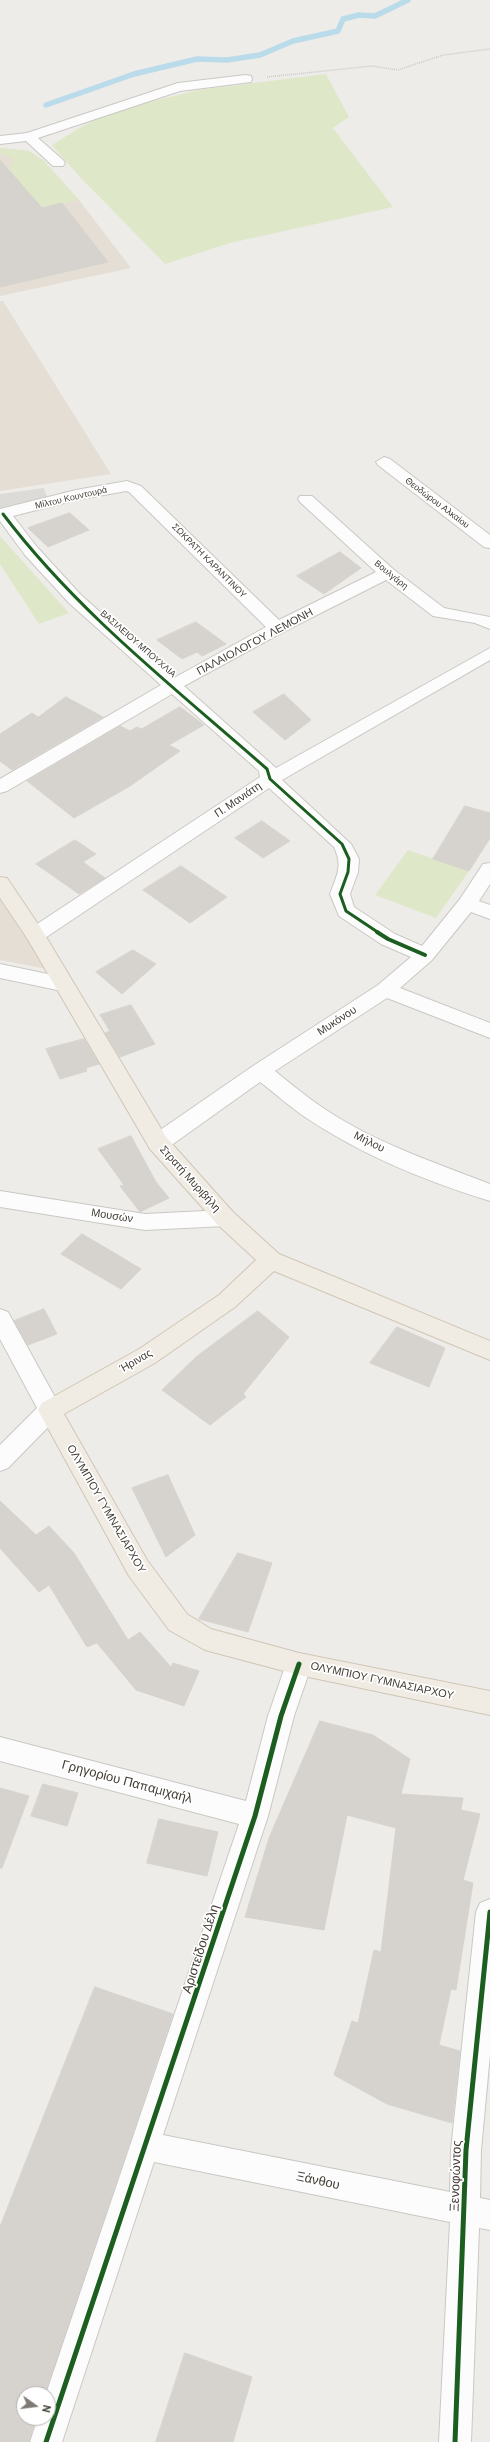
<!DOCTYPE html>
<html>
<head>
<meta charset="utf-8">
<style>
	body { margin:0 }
	#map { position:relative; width:490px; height:2442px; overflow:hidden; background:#eeece8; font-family:"PT Sans",sans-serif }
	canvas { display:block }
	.north { position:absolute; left:16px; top:2386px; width:40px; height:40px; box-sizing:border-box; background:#fff; border:1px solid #b4b1ae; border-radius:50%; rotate:104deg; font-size:11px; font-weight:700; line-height:16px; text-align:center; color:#433d35 }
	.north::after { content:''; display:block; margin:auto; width:14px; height:18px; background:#7f7a74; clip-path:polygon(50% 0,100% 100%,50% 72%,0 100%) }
</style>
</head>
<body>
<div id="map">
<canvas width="490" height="2442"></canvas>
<div class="north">N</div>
</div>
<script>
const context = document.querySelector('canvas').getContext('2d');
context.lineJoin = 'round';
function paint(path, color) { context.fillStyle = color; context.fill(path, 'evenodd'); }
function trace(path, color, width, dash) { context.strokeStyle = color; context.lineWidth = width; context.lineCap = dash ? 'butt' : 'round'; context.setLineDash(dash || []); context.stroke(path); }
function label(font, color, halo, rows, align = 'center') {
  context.font = font + ' "PT Sans",sans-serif'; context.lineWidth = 3.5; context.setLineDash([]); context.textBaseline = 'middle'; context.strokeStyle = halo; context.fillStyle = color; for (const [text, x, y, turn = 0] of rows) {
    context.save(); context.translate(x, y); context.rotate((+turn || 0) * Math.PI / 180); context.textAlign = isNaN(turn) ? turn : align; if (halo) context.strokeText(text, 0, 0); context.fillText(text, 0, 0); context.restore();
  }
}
const education = new Path2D(`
	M0 148 29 151 44 161 79 200 131 268 0 296Z
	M0 301H3L111 474 0 491Z
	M0 900 47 969 0 960Z`);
const green = new Path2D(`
	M326 74 349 117 333 128 393 207 230 243 165 264 78 175 52 145 81 127 110 112 198 90Z
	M0 148 29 151 44 161 79 200 42 208 8 169 14 158 0 154Z
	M0 536 69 613 39 624 0 564Z
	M408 850 469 871 436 918 375 895Z`);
const parking = new Path2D(`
	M44 488 47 497 0 508V494Z`);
const stream = new Path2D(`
	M46 105 134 74 197 59 227 60 260 55 293 41 338 31 343 19 359 15 375 16 408 0`);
const building = new Path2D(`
	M0 160 42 208 62 203 108 262 0 287Z
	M70 513 89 530 48 547 28 528Z
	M340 552 361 568 324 594 297 576Z
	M196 622 226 644 202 656 197 652 182 659 157 640Z
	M284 694 311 720 285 740 253 712Z
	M66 697 103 717 12 770 0 761V734L32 713 38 717Z
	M180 707 204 725 169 745 180 751 130 786 74 818 27 781 120 726 130 731 137 727 141 729Z
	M465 806 490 813V838L469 871 433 859Z
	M262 821 290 841 263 858 235 838Z
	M75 840 96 854 83 862 105 878 79 894 36 864Z
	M181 866 227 897 190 923 143 890Z
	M133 950 156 964 122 994 96 972Z
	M131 1005 155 1044 120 1057 105 1033 110 1031 100 1015Z
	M84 1039 99 1064 86 1068 87 1071 60 1079 46 1049Z
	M131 1136 156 1182 169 1198 140 1212 120 1186 124 1185 98 1149Z
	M82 1234 111 1251 141 1269 121 1289 61 1254Z
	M44 1309 57 1334 28 1345 14 1321Z
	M258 1311 289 1337 243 1394 246 1397 210 1425 162 1390 196 1357Z
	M397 1327 445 1348 429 1387 370 1363Z
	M168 1475 195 1535 166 1557 132 1488Z
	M0 1501 36 1535 49 1526 74 1553 128 1640 140 1632 171 1667 173 1663 199 1671 184 1706 136 1690 97 1643 87 1647 49 1585 39 1592 0 1548Z
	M238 1553 272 1563 248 1632 199 1619Z
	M320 1721 373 1735 410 1759 401 1794 463 1798 461 1810 480 1814 463 1880 473 1883 456 1990 451 1989 439 2045 460 2051 452 2123 387 2104 334 2075 352 2021 358 2023 374 1950 381 1952 396 1828 347 1815 324 1930 245 1917 269 1838Z
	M43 1784 78 1793 67 1826 31 1816Z
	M0 1788 29 1796 2 1868H0Z
	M159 1819 218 1832 207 1876 147 1863Z
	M95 1987 173 2014 45 2394H24V2418H36L29 2442H0V2227Z
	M185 2353 252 2377 233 2442H156Z`);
const path = new Path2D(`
	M267 77 372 66 398 70 443 55 490 49`);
const minor = new Path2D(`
	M246 75 251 76 252 79 251 82 180 91 38 138 63 160 65 163 63 166H53L26 141 0 144V136L27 133 178 83Z
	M384 457 390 459 490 535V548L484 547 378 465 376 462Z
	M127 481 141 486 279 620 376 572 300 502 298 499 300 496H312L393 569 444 608 490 617V629L475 623 433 616 386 580 283 632 184 686 276 768 490 648V660L282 780 351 844 359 859 358 872 350 894 354 907 395 934 422 946 460 899 483 864 490 863V884L479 901 490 905V919L471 912 432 960 400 988 490 1023V1038L387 998 275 1071C297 1089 319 1107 344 1121 390 1148 441 1165 490 1184V1201C428 1182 362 1155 308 1119 291 1108 276 1094 260 1082L166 1149 158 1151 150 1149 147 1143 150 1137 253 1066 378 985 411 957 381 944 339 916 330 894C337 875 343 866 334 847L269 788 42 940 35 942 28 940 25 935 28 930 260 777 259 771 172 694 7 791 0 793V779L161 685 69 603 25 555 0 521V509L76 490ZM126 491 129 492 266 627 174 678 81 595 37 547 13 516 76 500Z
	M0 964 62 977 69 979 72 984 69 989 62 991 0 978Z
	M0 1191 145 1214 225 1210 233 1212 236 1218 233 1224 225 1226 145 1230 0 1207Z
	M0 1309 8 1312 62 1410 58 1417 8 1468 0 1471V1445L37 1408 0 1339Z
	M299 1653 308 1656 312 1664 294 1716 268 1816 163 2135 450 2192 451 2150 476 1912 480 1903 490 1899V2054L481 2150 480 2198 490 2200V2230L479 2228 471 2442H439L450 2222 154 2162 62 2442H30L38 2418H48L46 2394 239 1824 0 1761V1737L246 1801 268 1716 286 1664 290 1656Z`);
const major = new Path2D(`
	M0 877 7 878 42 930 166 1137 233 1212 279 1254 490 1341V1360L274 1271 235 1307 155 1363 64 1414 147 1560 187 1614 211 1629 299 1653 490 1691V1715L299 1675 205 1650 169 1630 129 1576 38 1410 42 1403 139 1349 219 1295 256 1260 217 1224 150 1149 27 938 0 898Z`);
const cyclewayFar2 = new Path2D(`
	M3 514C77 612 175 688 267 769L270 779 342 844 349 859 348 872 340 894 346 911 379 933`);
const cyclewayFar1 = new Path2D(`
	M377 932 388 939 425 955`);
const cycleway = new Path2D(`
	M46 2442 255 1816 281 1716 299 1664
	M455 2442 466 2150 490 1912`);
const farStreetnames = [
	["Μίλτου Κουντουρά",71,498,-13],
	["Θεοδώρου Αλκαίου",437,503,37],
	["ΣΩΚΡΑΤΗ ΚΑΡΑΝΤΙΝΟΥ",209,561,45],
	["Βουλγάρη",391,575,39],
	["ΒΑΣΙΛΕΙΟΥ ΜΠΟΥΧΛΙΑ",138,644,41]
];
const streetNames = [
	["ΠΑΛΑΙΟΛΟΓΟΥ ΛΕΜΟΝΗ",255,642,-28],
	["Π. Μανιάτη",238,800,-34],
	["Μυκόνου",337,1021,-33],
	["Μήλου",369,1142,26],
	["Στρατή Μυριβήλη",190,1179,48],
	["Μουσών",112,1216,9],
	["Ήρινας",136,1361,-30],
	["ΟΛΥΜΠΙΟΥ ΓΥΜΝΑΣΙΑΡΧΟΥ",106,1509,60],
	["ΟΛΥΜΠΙΟΥ ΓΥΜΝΑΣΙΑΡΧΟΥ",382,1681,12]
];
const nearStreetnames = [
	["Γρηγορίου Παπαμιχαήλ",127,1782,15],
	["Αριστείδου Δέλη",201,1949,-72],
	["Ξενοφώντος",456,2176,-88],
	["Ξάνθου",318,2181,12]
];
paint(education, '#e5ded4');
paint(green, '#dee8c9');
paint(parking, '#dddbd8');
trace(stream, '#badbea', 5.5);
paint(building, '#d6d3cf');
trace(building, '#d6d3ce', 1);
trace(minor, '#cac8c4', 2);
trace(major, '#d0c6b6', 2);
trace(path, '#cccac7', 1.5, [1, 1]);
paint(minor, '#fcfcfc');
paint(major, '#f0ebe3');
trace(cyclewayFar2, '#1b5e20', 3);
trace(cyclewayFar1, '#1b5e20', 4);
trace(cycleway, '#1b5e20', 5);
label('9px', '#433d35', '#fff', farStreetnames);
label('11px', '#433d35', '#fff', streetNames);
label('13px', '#433d35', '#fff', nearStreetnames);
</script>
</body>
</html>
